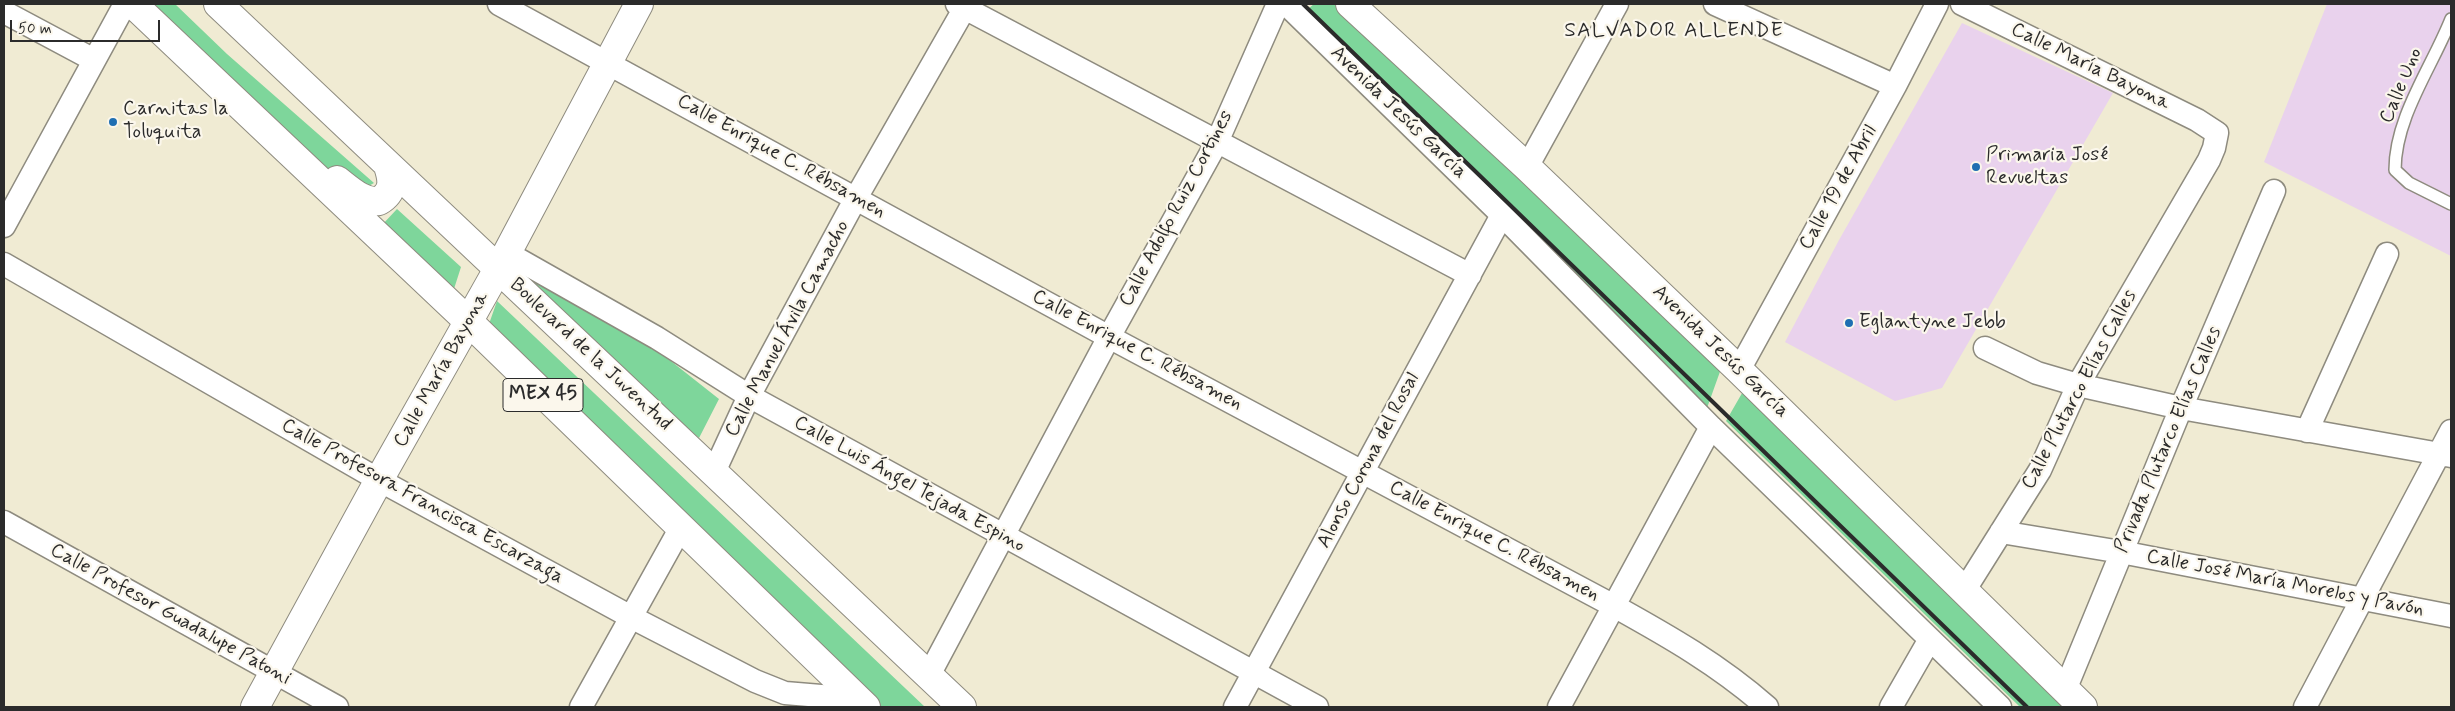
<!DOCTYPE html>
<html>
<head>
<meta charset="utf-8">
<style>
	body { margin:0 }
	#map { position:relative; width:2455px; height:711px; overflow:hidden; background:#f0ebd3; font-family:Mynerve,sans-serif }
	canvas { display:block }
	.frame { position:absolute; inset:0; border:5px solid #2b2b2b; pointer-events:none }
	.scale { position:absolute; left:10px; top:20px; width:150px; height:22px; box-sizing:border-box; border:2px solid #2b2b2b; border-top:0; padding-left:6px; font-size:15px; line-height:18px; white-space:nowrap; color:#2b2b2b; -webkit-text-stroke:4px #fbf7ec; paint-order:stroke }
</style>
</head>
<body>
<div id="map">
<canvas width="2455" height="711"></canvas>
<div class="frame"></div>
<div class="scale">50 m</div>
</div>
<script>
const context = document.querySelector('canvas').getContext('2d');
context.lineJoin = 'round';
function paint(path, color) { context.fillStyle = color; context.fill(path, 'evenodd'); }
function trace(path, color, width, dash) { context.strokeStyle = color; context.lineWidth = width; context.lineCap = dash ? 'butt' : 'round'; context.setLineDash(dash || []); context.stroke(path); }
function label(font, color, halo, rows, align = 'center') {
  context.font = font + ' Mynerve,sans-serif'; context.lineWidth = 4.5; context.setLineDash([]); context.textBaseline = 'middle'; context.strokeStyle = halo; context.fillStyle = color; for (const [text, x, y, turn = 0] of rows) {
    context.save(); context.translate(x, y); context.rotate((+turn || 0) * Math.PI / 180); context.textAlign = isNaN(turn) ? turn : align; if (halo) context.strokeText(text, 0, 0); context.fillText(text, 0, 0); context.restore();
  }
}
const built = new Path2D(`
	M2327 4H2451V256L2264 162Z
	M1962 23 2113 93 1942 388 1895 401 1785 342 1839 240Z`);
const green = new Path2D(`
	M153 4H175L227 54 374 183 365 188 317 163Z
	M1314 4H1334L1722 366 1707 408 1308 9Z
	M397 209 461 267 453 292 382 225Z
	M520 280 545 281 610 313 719 399 699 438Z
	M497 301 925 707H880L870 699 489 324Z
	M1745 388 2074 707H2020L1726 421Z`);
const lane = new Path2D(`
	M2451 19C2432 67 2395 117 2395 170L2409 183 2451 204`);
const street = new Path2D(`
	M499 4 1109 337 1614 606C1670 637 1719 665 1767 707
	M957 4 1470 275
	M1286 4 1502 215 1711 427 2000 707
	M1715 4 1895 86
	M1962 4 2197 120 2217 133 2214 148 2209 160 2078 385 2040 470 1964 591
	M4 12 94 60
	M1527 167 1617 4
	M4 226 125 4
	M507 253 657 338 749 396 1317 707
	M4 264 379 480 631 617 755 681 785 693 857 699
	M1985 348 2037 373 2078 385 2181 408 2451 456
	M1739 370 1895 86 1937 4
	M2307 431 2387 254
	M714 472 749 396 856 198 967 4
	M4 522 337 707
	M2001 532 2121 552 2451 616
	M929 675 1109 337 1217 142 1278 4
	M2065 690 2181 408 2274 191
	M581 707 680 529
	M1235 707 1502 215
	M1559 707 1711 427
	M1891 707 1930 639
	M2305 707 2451 431`);
const secondary = new Path2D(`
	M1350 4 1527 167 1739 370 2083 707
	M255 707 379 480 507 253 639 4`);
const primary = new Path2D(`
	M133 4 469 322 866 707
	M218 4 962 707
	M337 180C349 189 363 203 379 201 394 192 393 181 388 166`);
const rail = new Path2D(`
	M1303 4 2027 707`);
const markers = [
	[113,122,5,"#1f6fb2"],
	[1976,167,5,"#1f6fb2"],
	[1849,323,5,"#1f6fb2"]
];
const shields = [
	[543,395,80]
];
const shieldNames = [
	["MEX 45",543,395]
];
const streetNames = [
	["Calle María Bayona",2090,67,26],
	["Calle Uno",2402,86,-67],
	["Avenida Jesús García",1398,113,44],
	["Calle Enrique C. Rébsamen",781,157,29],
	["Calle 19 de Abril",1839,188,-61],
	["Calle Adolfo Ruiz Cortines",1177,209,-62],
	["Calle Manuel Ávila Camacho",788,329,-62],
	["Calle Enrique C. Rébsamen",1137,351,28],
	["Avenida Jesús García",1720,352,44],
	["Boulevard de la Juventud",590,355,43],
	["Calle María Bayona",442,370,-61],
	["Calle Plutarco Elías Calles",2080,390,-62],
	["Privada Plutarco Elías Calles",2169,440,-67],
	["Alonso Corona del Rosal",1369,461,-62],
	["Calle Luis Ángel Tejada Espino",909,485,29],
	["Calle Profesora Francisca Escarzaga",422,502,29],
	["Calle Enrique C. Rébsamen",1494,542,28],
	["Calle José María Morelos y Pavón",2285,584,11],
	["Calle Profesor Guadalupe Patoni",170,615,29]
];
const poiNames = [
	["Carnitas la",123,110],
	["Toluquita",123,133],
	["Primaria José",1986,156],
	["Revueltas",1986,179],
	["Eglantyne Jebb",1859,323]
];
const neighbourhoodNames = [
	["SALVADOR ALLENDE",1674,32]
];
paint(built, '#e9d2ed');
paint(green, '#7ed69b');
trace(lane, '#8e8b7f', 14);
trace(street, '#8e8b7f', 25);
trace(secondary, '#8e8b7f', 30);
trace(primary, '#8e8b7f', 30);
trace(lane, '#fff', 11);
trace(street, '#fff', 22);
trace(secondary, '#fff', 28);
trace(primary, '#fff', 28);
trace(rail, '#2b2b2b', 4);
for (const [x, y, r, color] of markers) { const dot = new Path2D(); dot.arc(x, y, r, 0, 2 * Math.PI); context.fillStyle = color; context.fill(dot); trace(dot, '#fbf7ec', 2); }
for (const [x, y, w] of shields) { const box = new Path2D(); box.roundRect(x - w / 2, y - 16.5, w, 33, 4); context.fillStyle = '#fbf7ec'; context.fill(box); trace(box, '#2b2b2b', 1); }
label('bold 19px', '#2b2b2b', null, shieldNames);
label('20px', '#2b2b2b', '#fbf7ec', streetNames);
label('20px', '#2b2b2b', '#fbf7ec', poiNames, 'left');
context.letterSpacing = '1px';
label('21px', '#2b2b2b', '#fbf7ec', neighbourhoodNames);
context.letterSpacing = '0px';
</script>
</body>
</html>
